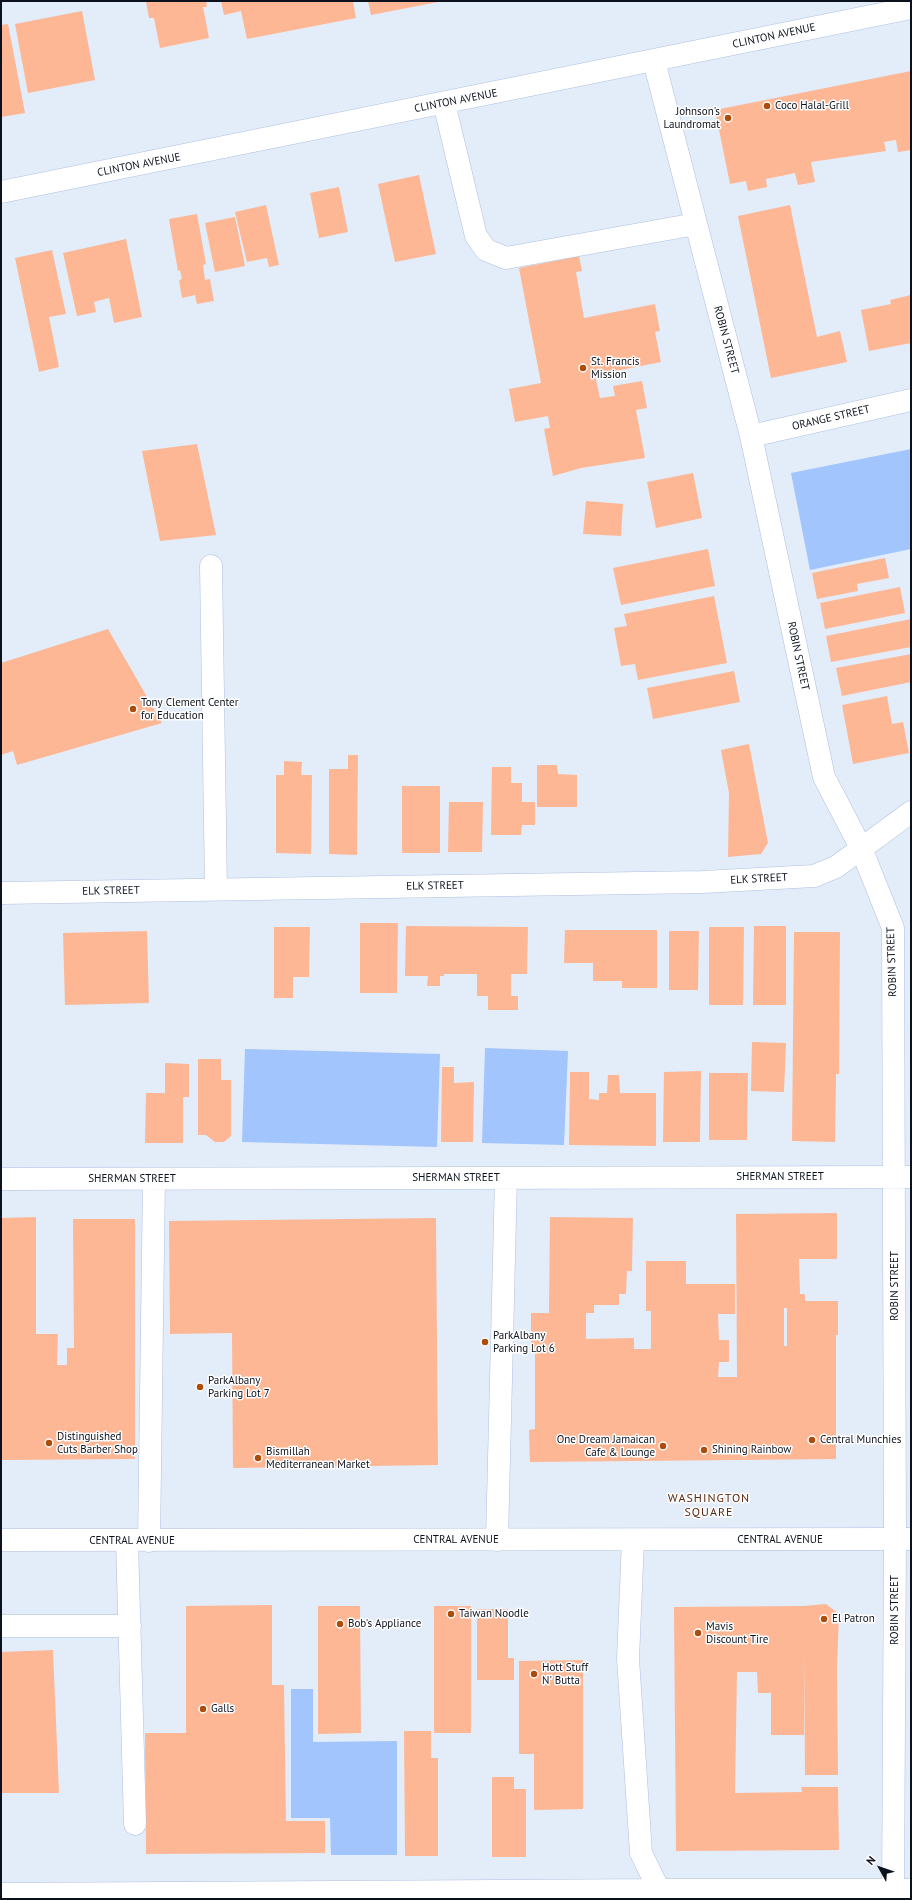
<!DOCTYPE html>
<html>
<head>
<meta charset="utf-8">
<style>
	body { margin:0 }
	#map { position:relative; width:912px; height:1900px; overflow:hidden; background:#e3ecf9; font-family:"PT Sans",sans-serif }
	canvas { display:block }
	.frame { position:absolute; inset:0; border:2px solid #0c121d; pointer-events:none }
	.north { position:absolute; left:860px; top:1848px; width:40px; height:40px; -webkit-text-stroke:3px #fff; paint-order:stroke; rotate:310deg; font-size:11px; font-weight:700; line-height:16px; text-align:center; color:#0c121d }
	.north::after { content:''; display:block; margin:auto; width:14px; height:18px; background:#0c121d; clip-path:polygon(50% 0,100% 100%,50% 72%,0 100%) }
</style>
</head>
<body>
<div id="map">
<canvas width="912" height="1900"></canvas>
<div class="frame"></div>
<div class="north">N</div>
</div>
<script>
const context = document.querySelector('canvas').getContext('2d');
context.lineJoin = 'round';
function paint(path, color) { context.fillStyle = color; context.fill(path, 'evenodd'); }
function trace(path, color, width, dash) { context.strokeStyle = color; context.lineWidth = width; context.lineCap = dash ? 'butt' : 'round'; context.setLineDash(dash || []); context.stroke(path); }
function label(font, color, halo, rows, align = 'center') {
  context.font = font + ' "PT Sans",sans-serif'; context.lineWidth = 3; context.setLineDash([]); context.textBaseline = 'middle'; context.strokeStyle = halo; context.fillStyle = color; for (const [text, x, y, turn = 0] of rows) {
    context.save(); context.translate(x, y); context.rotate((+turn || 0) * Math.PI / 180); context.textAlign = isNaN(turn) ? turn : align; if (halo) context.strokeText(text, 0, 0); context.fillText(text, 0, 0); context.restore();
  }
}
const green = new Path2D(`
	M911 449V549L810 570 791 473Z
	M485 1048 568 1051 564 1145 482 1143Z
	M245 1049 440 1054 437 1147 242 1142Z
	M291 1689H313V1742L397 1741V1855H331L330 1818H291Z`);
const building = new Path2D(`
	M146 1H206L207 7H203L209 38 160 48 154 18H149Z
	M221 1H353L356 18 247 39 241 11 224 15Z
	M368 1H438V2L371 15Z
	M82 11 95 80 28 93 15 24Z
	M8 24 25 113 1 117V25Z
	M911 71V150L898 152 896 140 884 142 886 151 811 162 815 182 798 185 795 173 766 179 767 187 748 191 746 181 730 184 715 110Z
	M419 175 436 254 395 262 378 184Z
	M339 187 348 232 319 238 310 193Z
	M266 205 279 265 269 267 267 258 247 262 235 212Z
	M790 205 817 337 840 331 847 362 771 378 738 216Z
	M197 214 206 264 203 265 205 280 210 279 214 301 197 304 195 295 182 298 179 280 182 279 180 270 178 271 169 219Z
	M235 217 245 266 215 272 205 223Z
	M126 239 142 317 114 323 109 298 94 302 96 312 77 316 63 253Z
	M52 250 66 314 49 317 59 367 39 372 15 258Z
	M579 256 582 271 576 272 584 318 655 304 660 331 655 332 661 362 595 375 600 398 615 396 613 386 642 381 647 408 636 410 645 458 581 468 553 476 544 429 550 428 548 416 515 422 509 389 541 383 519 268Z
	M911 295V343L869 351 861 310 891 304 890 300Z
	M197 444 216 535 160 541 142 451Z
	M693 473 702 518 656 528 647 482Z
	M586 501 623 504 621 536 583 534Z
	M708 549 715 586 621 605 613 568Z
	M885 558 889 578 857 584 858 591 817 599 812 573Z
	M900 587 905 613 825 629 820 603Z
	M714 596 727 663 638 680 635 664 621 666 614 628 627 626 624 614Z
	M911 619V647L831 662 826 636Z
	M108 629 162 723 17 765 13 751 1 755V663Z
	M911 654V682L842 696 836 668Z
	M734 671 740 702 653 719 647 688Z
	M887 696 892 724 903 722 909 753 853 764 842 705Z
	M749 744 768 843 761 854 728 857 729 793 721 750Z
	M348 755H358L357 855 329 854V769H348Z
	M284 761 302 762 301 775H312L311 854 276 853V775H284Z
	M537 765H557L558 774 577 775V807H537Z
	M492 767H511V783H522V802H535V825H522L521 835H491Z
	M402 786H440V853H402Z
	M449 802H483L482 852H448Z
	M360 923H398L397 993H360Z
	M406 926 528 927 527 974H511V996H518V1010H488V996H477V974H444V976H440V986H427L428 976H405Z
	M754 926H786V1005H753Z
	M274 927H310L309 977H293V998H274Z
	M709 927H744L743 1005H709Z
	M565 930H657V988H622V981H593V963H564Z
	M147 931 149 1003 65 1005 63 933Z
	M669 931H699L698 990H669Z
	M794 932H840L839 1074H836L835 1142 792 1141Z
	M752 1042 786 1043 784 1092 751 1091Z
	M198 1059H221V1080H231V1136L224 1142H215L206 1135H198Z
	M165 1063 189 1064V1097H183V1143H145L146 1093H165Z
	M442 1067H454V1083L474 1082 473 1142H441Z
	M701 1071 700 1142H663L664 1072Z
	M570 1072H589V1099L599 1100V1093H607L608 1075H619L620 1093H656V1146L569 1145Z
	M709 1073H748L747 1140H709Z
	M837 1213V1259H799L800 1294H805V1301H838V1335H836V1459L530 1462 529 1430 535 1429V1352H531V1313H549L550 1217 633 1218 632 1271H627L626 1294H619V1305H594V1313H586V1339L634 1338V1349H651V1311H646V1261H686V1284H735V1314H718L719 1340H729V1362H719L718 1377H737L736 1214ZM784 1308H787V1346H784Z
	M36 1217V1334H58L57 1365H67V1348H74L73 1219H135V1459L1 1460V1218Z
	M436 1218 438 1465 233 1468 232 1333 170 1334 169 1221Z
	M826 1604 839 1614 837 1669 838 1775H805L804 1650V1735H771V1693H758L757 1672H737L735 1793 802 1792 801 1787H838L839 1850 676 1851 674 1607 803 1606Z
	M272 1605V1685H284L286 1821H325V1853L146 1854 145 1733H186V1606Z
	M318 1606H360L361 1733 318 1734Z
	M434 1606H471V1733H434Z
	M477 1609H508V1658H514V1680H477Z
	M53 1650 59 1793H1V1652Z
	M583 1660V1809L534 1810V1754H519V1661Z
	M404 1731H431V1758H438V1856H405Z
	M492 1777H514V1789H526V1857H492Z`);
const minor = new Path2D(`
	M654 61 751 436 824 777 861 848 893 928 895 1539 893 1899
	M444 103 476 236 486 250 506 258 696 224
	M1 192 911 8
	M751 436 911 400
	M211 566 216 889
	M1 893 703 882 814 876 836 867 911 812
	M1 1179 911 1177
	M497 1540 506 1178
	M633 1540 628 1659 641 1853 659 1890
	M127 1541 135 1824
	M149 1541 154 1179
	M1 1626H130
	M1 1894 659 1890H911`);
const major = new Path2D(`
	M1 1540 911 1539`);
const markers = [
	[767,106,4,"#ae4d0b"],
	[728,118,4,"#ae4d0b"],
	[583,368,4,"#ae4d0b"],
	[133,709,4,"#ae4d0b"],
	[485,1342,4,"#ae4d0b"],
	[200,1387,4,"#ae4d0b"],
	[812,1440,4,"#ae4d0b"],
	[49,1443,4,"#ae4d0b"],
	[663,1446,4,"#ae4d0b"],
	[704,1450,4,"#ae4d0b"],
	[258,1458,4,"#ae4d0b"],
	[451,1614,4,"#ae4d0b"],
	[824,1619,4,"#ae4d0b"],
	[340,1624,4,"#ae4d0b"],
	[698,1633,4,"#ae4d0b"],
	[534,1674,4,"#ae4d0b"],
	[203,1709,4,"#ae4d0b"]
];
const streetNames = [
	["CLINTON AVENUE",774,36,-12],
	["CLINTON AVENUE",456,101,-11],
	["CLINTON AVENUE",139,165,-11],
	["ROBIN STREET",726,340,75],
	["ORANGE STREET",831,418,-13],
	["ROBIN STREET",798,656,78],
	["ELK STREET",759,879,-3],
	["ELK STREET",435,886,-1],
	["ELK STREET",111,891,-1],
	["ROBIN STREET",892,962,-92],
	["SHERMAN STREET",780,1177],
	["SHERMAN STREET",456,1178],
	["SHERMAN STREET",132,1179],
	["ROBIN STREET",895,1286,-90],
	["CENTRAL AVENUE",456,1540],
	["CENTRAL AVENUE",780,1540],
	["CENTRAL AVENUE",132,1541],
	["ROBIN STREET",895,1610,-90]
];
const poiNames = [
	["Coco Halal-Grill",775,106],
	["Johnson's",720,112,"right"],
	["Laundromat",720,125,"right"],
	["St. Francis",591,362],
	["Mission",591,375],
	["Tony Clement Center",141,703],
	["for Education",141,716],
	["ParkAlbany",493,1336],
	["Parking Lot 6",493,1349],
	["ParkAlbany",208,1381],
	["Parking Lot 7",208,1394],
	["Distinguished",57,1437],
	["Cuts Barber Shop",57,1450],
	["One Dream Jamaican",655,1440,"right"],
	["Cafe & Lounge",655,1453,"right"],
	["Central Munchies",820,1440],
	["Shining Rainbow",712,1450],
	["Bismillah",266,1452],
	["Mediterranean Market",266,1465],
	["Taiwan Noodle",459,1614],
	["El Patron",832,1619],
	["Bob's Appliance",348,1624],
	["Mavis",706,1627],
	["Discount Tire",706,1640],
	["Hott Stuff",542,1668],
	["N' Butta",542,1681],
	["Galls",211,1709]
];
const neighbourhoodNames = [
	["WASHINGTON",709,1499],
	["SQUARE",709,1513]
];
paint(green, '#a2c5fd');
paint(building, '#fdb795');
trace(minor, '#adc1e0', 23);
trace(major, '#adc1e0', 23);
trace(minor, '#fff', 22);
trace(major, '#fff', 22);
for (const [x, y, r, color] of markers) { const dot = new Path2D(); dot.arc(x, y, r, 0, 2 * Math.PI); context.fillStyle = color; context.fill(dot); trace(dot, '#fff', 1.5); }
label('11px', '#0c121d', '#fff', streetNames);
label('11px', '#0c121d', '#fff', poiNames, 'left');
context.letterSpacing = '1px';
label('12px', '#59290e', '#fff', neighbourhoodNames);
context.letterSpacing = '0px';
</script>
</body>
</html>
